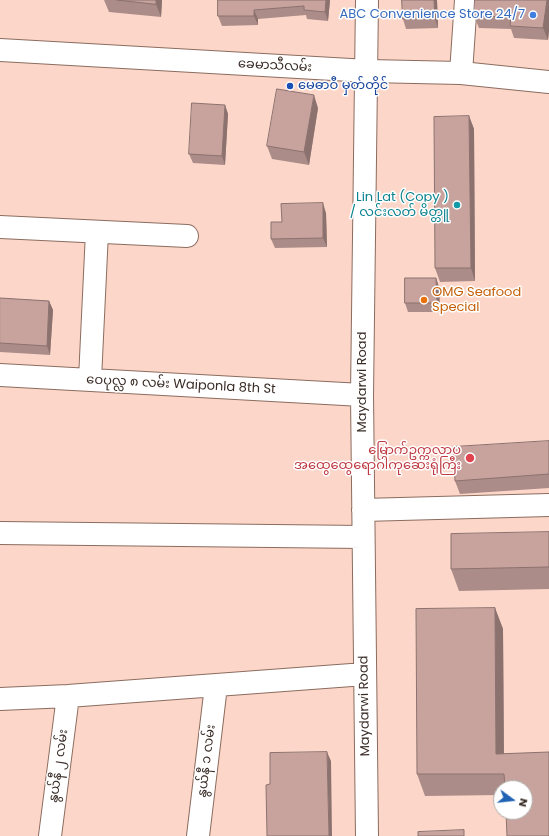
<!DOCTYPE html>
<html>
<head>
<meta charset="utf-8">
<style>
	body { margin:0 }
	#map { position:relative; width:549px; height:836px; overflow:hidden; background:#fcd7c9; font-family:Poppins,sans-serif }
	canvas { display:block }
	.north { position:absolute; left:493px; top:780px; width:40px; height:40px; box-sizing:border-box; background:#fff; border:1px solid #b0aba8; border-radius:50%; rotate:105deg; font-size:11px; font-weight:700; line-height:16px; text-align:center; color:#392c26 }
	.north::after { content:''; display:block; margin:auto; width:14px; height:18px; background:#2062b3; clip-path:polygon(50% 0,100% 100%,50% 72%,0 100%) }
</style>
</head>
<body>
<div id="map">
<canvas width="549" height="836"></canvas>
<div class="north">N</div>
</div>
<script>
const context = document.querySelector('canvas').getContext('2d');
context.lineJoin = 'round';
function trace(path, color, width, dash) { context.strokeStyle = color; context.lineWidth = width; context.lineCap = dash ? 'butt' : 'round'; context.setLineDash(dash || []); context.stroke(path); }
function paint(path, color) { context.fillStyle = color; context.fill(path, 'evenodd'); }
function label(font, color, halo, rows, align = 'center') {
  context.font = font + ' Poppins,"Noto Sans Myanmar",sans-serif'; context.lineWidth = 3; context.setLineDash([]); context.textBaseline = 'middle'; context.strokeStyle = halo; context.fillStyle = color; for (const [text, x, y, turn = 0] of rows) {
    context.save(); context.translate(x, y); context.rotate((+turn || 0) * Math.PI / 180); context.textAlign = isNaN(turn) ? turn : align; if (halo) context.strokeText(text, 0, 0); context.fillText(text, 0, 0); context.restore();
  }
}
const minor = new Path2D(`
	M461 73 466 0
	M0 227 187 236
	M0 375 362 395
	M90 379 97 232
	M363 510 549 505
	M0 533 363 537
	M0 699 68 696 365 674
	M50 836 68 696
	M198 836 216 686
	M367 836 362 395 367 0`);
const major = new Path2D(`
	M0 50 368 71 461 73 549 82`);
const wall = new Path2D(`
	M104 0H162L161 17 109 12Z
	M218 0H330L328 21 307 19 306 15 258 19V25L222 26 218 16Z
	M402 0H437L438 28 406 29 403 19Z
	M549 0V31L548 40 514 38 511 29 479 28 474 16Z
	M225 105 228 114 225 165 193 163 189 154Z
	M318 108 309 165 272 159 267 146Z
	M469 116 474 129 475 281 440 282 435 268Z
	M326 213 327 247 275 248 271 239 282 222Z
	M436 278 439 287 440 312H408L405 303Z
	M0 298 49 301 53 310 50 355 0 352Z
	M549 442V488L460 494 455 481Z
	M549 532V589L459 591 451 569Z
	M495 608 503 629 504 754 525 788H501V795L425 796 417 774Z`);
const shadedWall = new Path2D(`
	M156 0H162L161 17 156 4Z
	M326 0H330L328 21 325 12Z
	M434 0H437L438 28 435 19Z
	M547 0H549V31L548 40 543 28Z
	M254 10 258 19V25L254 16Z
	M314 95 318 108 309 165 304 152Z
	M225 105 228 114 225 165 222 156Z
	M469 116 474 129 475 281 471 268Z
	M323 203 326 213 327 247 323 238Z
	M436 278 439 287 440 312 437 303Z
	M49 301 53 310 50 355 47 346Z
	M495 608 503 629 504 774 496 754Z
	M327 752 331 761 332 836H329Z`);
const building = new Path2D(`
	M117 0H156V4Z
	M218 0H326L325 12 304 10V6L254 10V16H218Z
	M402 0H434L435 19H403Z
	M475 0H547L543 28 510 26 511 17 474 16Z
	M277 89 314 95 304 152 267 146Z
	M192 103 225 105 222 156 189 154Z
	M469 116 471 268H435L434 117Z
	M323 203V238L271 239V222H282L281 204Z
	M405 278H436L437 303H405Z
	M0 298 49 301 47 346 0 343Z
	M549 441V474L455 481 453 447Z
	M549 532V567L451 569V534Z
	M495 608 496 754 549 752V836H507L506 812H525V788H505L504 774H417L416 609Z
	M327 752 329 836H267L266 785 270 784V753Z
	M464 830V836H418V832Z`);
const markers = [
	[533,15,4,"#3f7fe0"],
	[290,86,4,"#1a4fb4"],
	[457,205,4,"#0f9aa8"],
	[424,300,4,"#e8710a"],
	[470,458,5,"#e0444e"]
];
const shopNames = [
	["ABC Convenience Store 24/7",525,15]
];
const streetNames = [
	["ခေမာသီလမ်း",275,66,3],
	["Maydarwi Road",363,382,-90],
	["ဝေပုလ္လ ၈ လမ်း Waiponla 8th St",181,385,3],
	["Maydarwi Road",365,706,-91],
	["နွယ်နီ ၁ လမ်း",207,761,-83],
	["နွယ်နီ ၂ လမ်း",59,766,-82]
];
const transitNames = [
	["မေဓာဝီ မှတ်တိုင်",298,86]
];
const cultureNames = [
	["Lin Lat (Copy )",449,198],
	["/ လင်းလတ် မိတ္တူ",449,213]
];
const foodNames = [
	["OMG Seafood",432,293],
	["Special",432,308]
];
const healthNames = [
	["မြောက်ဥက္ကလာပ",461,451],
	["အထွေထွေရောဂါကုဆေးရုံကြီး",461,466]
];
trace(minor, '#8b6c5f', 24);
trace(major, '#8b6c5f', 24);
trace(minor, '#fff', 22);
trace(major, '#fff', 22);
paint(wall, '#ac8c88');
paint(shadedWall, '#8c726f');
paint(building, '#c8a39e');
trace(building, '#8c726f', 1);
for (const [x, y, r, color] of markers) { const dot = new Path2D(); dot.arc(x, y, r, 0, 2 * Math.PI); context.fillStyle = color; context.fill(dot); trace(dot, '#fff', 1.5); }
label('13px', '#366cbe', '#fff', shopNames, 'right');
label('13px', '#392c26', '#fff', streetNames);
label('13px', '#164399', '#fff', transitNames, 'left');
label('13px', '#0d838f', '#fff', cultureNames, 'right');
label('13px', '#c56008', '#fff', foodNames, 'left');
label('13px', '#be3a42', '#fff', healthNames, 'right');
</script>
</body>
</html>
